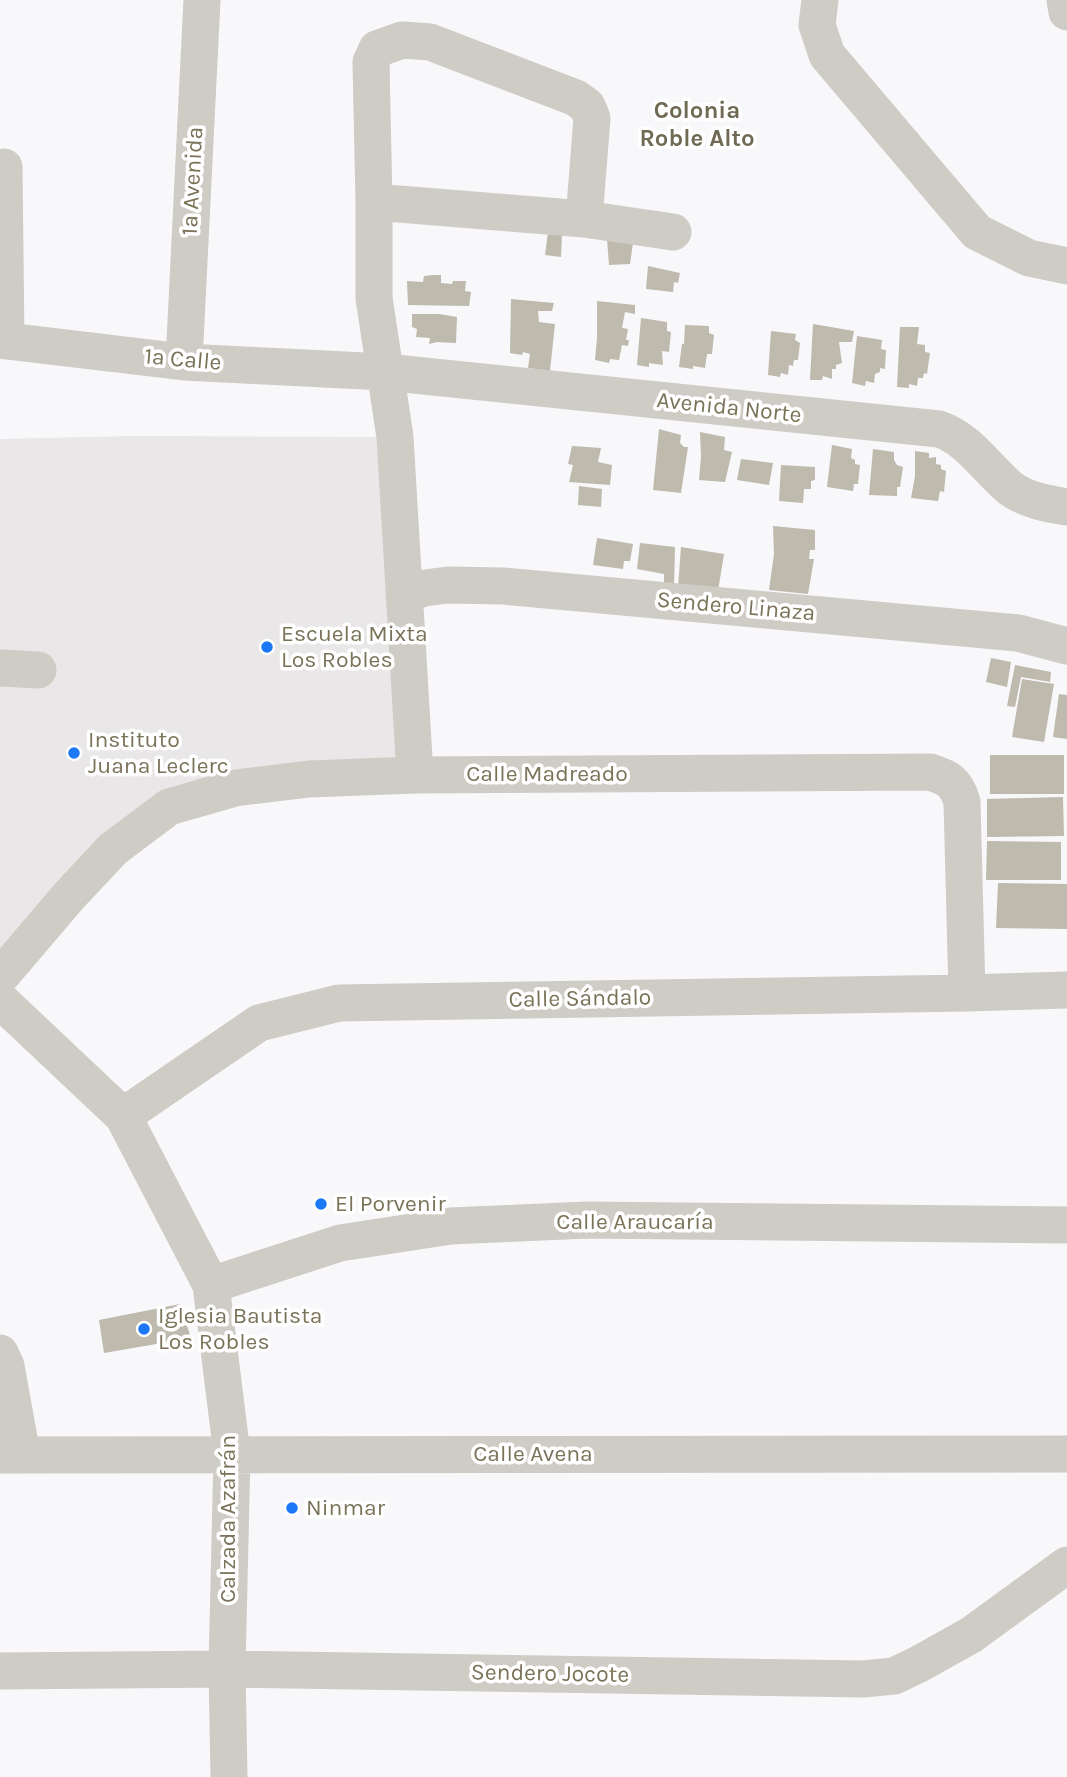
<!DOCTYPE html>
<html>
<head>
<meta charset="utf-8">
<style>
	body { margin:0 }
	canvas { display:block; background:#f8f7fa }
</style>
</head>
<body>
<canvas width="1067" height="1777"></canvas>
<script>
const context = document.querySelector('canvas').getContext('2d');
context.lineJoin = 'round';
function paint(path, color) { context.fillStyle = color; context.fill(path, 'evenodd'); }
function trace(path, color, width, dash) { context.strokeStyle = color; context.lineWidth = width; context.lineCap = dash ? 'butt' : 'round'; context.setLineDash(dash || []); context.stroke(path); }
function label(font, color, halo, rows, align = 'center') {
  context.font = font + ' Karla,sans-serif'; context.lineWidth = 7; context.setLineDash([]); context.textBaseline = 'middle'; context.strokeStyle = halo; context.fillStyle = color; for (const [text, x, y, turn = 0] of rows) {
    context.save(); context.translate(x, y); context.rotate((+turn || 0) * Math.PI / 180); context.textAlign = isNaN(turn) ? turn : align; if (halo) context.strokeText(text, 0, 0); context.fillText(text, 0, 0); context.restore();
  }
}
const built = new Path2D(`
	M131 436 395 437 415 775 169 807 0 971V439Z`);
const building = new Path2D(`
	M548 232 562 234 561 257 545 255Z
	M607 239 633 243 630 264 609 265Z
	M648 266 680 273 678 283 674 282 673 292 646 289Z
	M433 275H441V283L452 284 453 281H466L465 291 471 292 469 306 408 305 407 281 423 282 424 276Z
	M511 299 554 303 552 311H538L539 322 555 324 550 371 528 368 530 354 523 352 522 355 510 353Z
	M597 301 635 305V314L625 312 622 328 628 329 626 340H629L628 346 622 345 619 360 610 359 609 363 595 360 597 338Z
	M412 314H439L457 317 456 343 437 342 429 344 430 338 416 337 417 329 412 327Z
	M641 318 667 322V331L671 332 669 352 662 351 663 365 649 363V367L637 365Z
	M813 324 854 331 852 342H839L842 363 836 365V369H832V379L823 376 822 380H810Z
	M685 325 709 326V333L714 335 712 354H707L705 368 693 366V369L679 367 682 344H684Z
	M900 327H919L917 344 925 345V352L930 353 927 374 924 373 923 378H918L917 386 909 384V388L897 387Z
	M771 331 796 334 795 340 800 343 798 360H794L793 366 789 365 788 375 781 373 780 377 768 375Z
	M857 336 882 340 881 349 886 350 885 369 880 368V372L875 374 874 383 866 381 865 386 852 383Z
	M659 429 681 435 680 443 684 447H688L681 493 653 490Z
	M700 432 725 437 724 450 732 452 725 482 699 480 701 457Z
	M832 445 852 449 851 458 855 460V464L860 465 858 484H854L853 491 827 487Z
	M572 446 601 448 598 462 612 465 610 485 569 482 573 465 568 464Z
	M873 449 894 452V460L897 465 903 467 900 487H897V496L869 495Z
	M915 451 929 453V458L936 457V464L941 465V469L946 471 944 492 940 491 938 501 911 498 915 476Z
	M741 459 773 463 769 485 737 480Z
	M781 465 815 467V480L811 481V489H804L803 503 779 501Z
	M579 486 602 489 601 507 578 505Z
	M773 526 815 530V550H810L809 559H814L808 594 769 590 774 554Z
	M597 538 633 544 630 561H624L623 569 593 565Z
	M640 543 675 547 674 586 664 587V574L637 569Z
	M681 547 724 554 718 591 678 588Z
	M991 658 1011 662 1007 687 986 682Z
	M1015 665 1051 672 1050 682 1021 677 1015 707 1007 706Z
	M1022 679 1054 684 1044 742 1012 737Z
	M1059 694 1067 695V739L1053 737Z
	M990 755H1064V794H990Z
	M1063 797 1064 836 987 837V799Z
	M987 841 1061 842V880H986Z
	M998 883 1067 884V929L996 928Z
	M180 1304 191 1338 104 1353 99 1320Z`);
const minor = new Path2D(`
	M820 0 817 25 827 55 977 232 1029 258 1067 266
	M1065 0 1067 12
	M4 167 6 341
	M374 202 584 219 673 232
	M0 340 184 362 385 372 939 429C969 439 987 469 1010 488 1026 500 1048 504 1067 507
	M184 362 202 0
	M404 595 424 588 448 585 503 586 1018 633 1067 646
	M0 668 38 670
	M415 775 395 437 374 298V202L371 62 377 49 402 40 430 42 576 98 587 106 592 118 584 219
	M0 977 69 896 113 849 169 807 235 788 309 779 415 775 930 772C949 778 956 782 962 802L967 993
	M0 1000 123 1116 211 1285 232 1454 227 1669 229 1777
	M123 1116 259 1023 339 1003 967 993 1067 990
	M211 1285 340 1243 451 1226 587 1220 1067 1225
	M0 1353 6 1366 22 1455
	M0 1455 1067 1454
	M0 1671 227 1669 863 1679 894 1676 919 1664 971 1635 1067 1565`);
const markers = [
	[267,647,7,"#1c78f5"],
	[74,753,7,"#1c78f5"],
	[321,1204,7,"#1c78f5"],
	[144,1329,7,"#1c78f5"],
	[292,1508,7,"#1c78f5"]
];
const streetNames = [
	["1a Avenida",193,181,-87],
	["1a Calle",183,360,5],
	["Avenida Norte",729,408,6],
	["Sendero Linaza",736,607,5],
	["Calle Madreado",547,774],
	["Calle Sándalo",580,999,-1],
	["Calle Araucaría",635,1222],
	["Calle Avena",533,1454],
	["Calzada Azafrán",228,1519,-90],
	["Sendero Jocote",550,1674,1]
];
const poiNames = [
	["Escuela Mixta",281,634],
	["Los Robles",281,660],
	["Instituto",88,740],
	["Juana Leclerc",88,766],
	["El Porvenir",335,1204],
	["Iglesia Bautista",158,1316],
	["Los Robles",158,1342],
	["Ninmar",306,1508]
];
const neighbourhoodNames = [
	["Colonia",697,111],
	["Roble Alto",697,139]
];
paint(built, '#e9e7e8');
paint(building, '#bebaad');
trace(minor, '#ceccc5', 37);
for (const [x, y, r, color] of markers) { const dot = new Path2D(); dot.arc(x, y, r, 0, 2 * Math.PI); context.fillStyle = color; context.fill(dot); trace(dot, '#fff', 2.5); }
label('23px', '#7a7359', '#fff', streetNames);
label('23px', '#7a7359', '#fff', poiNames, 'left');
label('bold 24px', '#706a55', '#fff', neighbourhoodNames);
</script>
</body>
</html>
